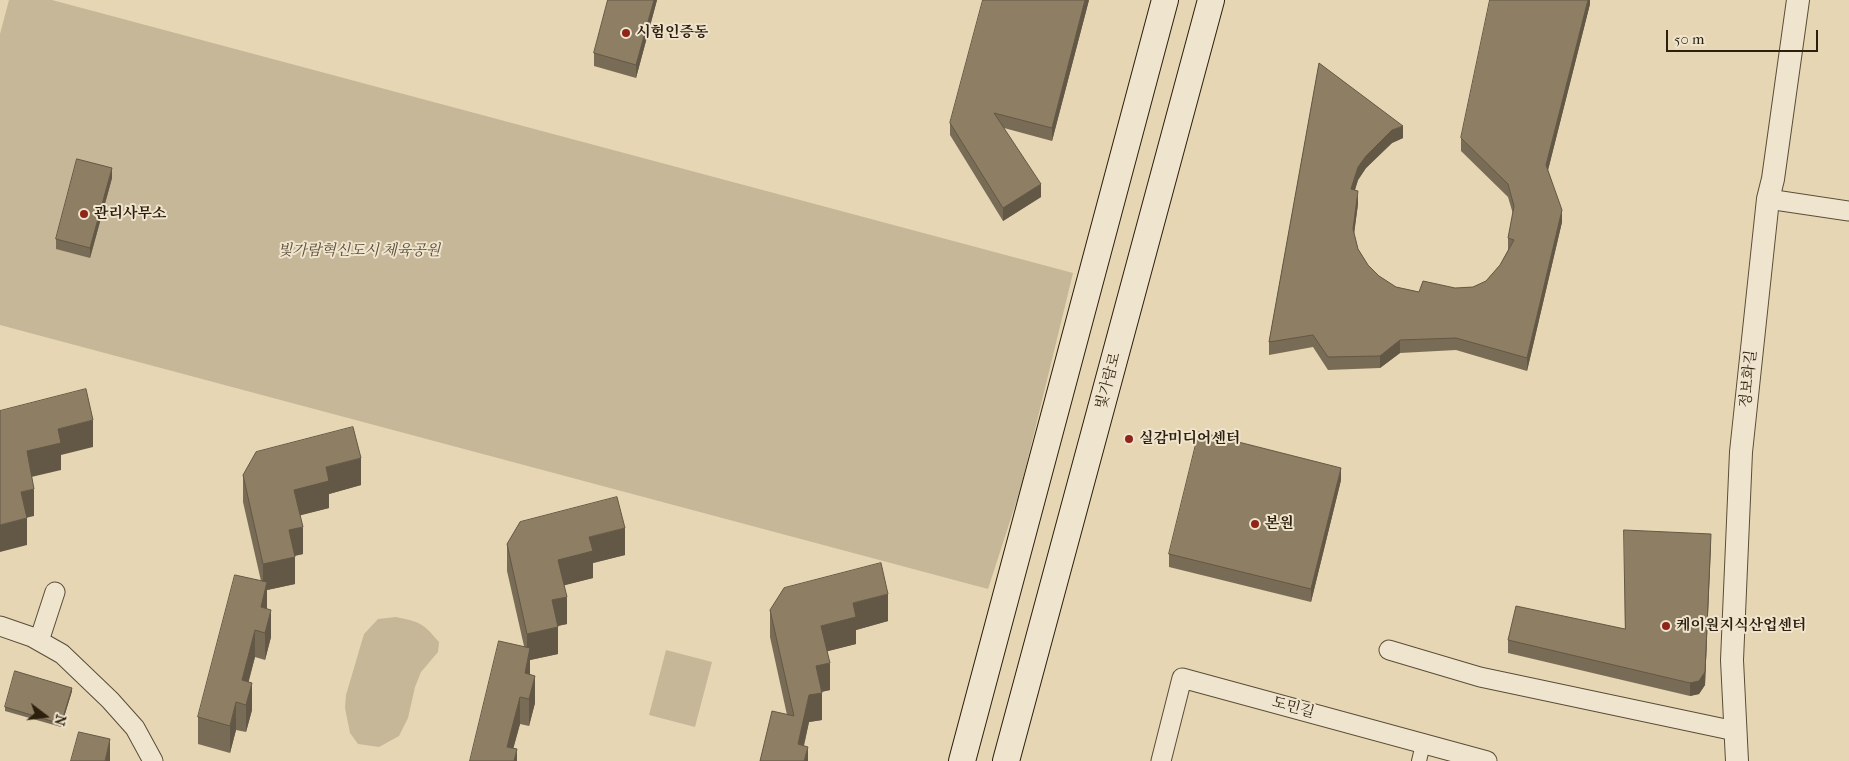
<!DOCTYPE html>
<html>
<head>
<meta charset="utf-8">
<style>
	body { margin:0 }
	#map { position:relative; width:1849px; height:761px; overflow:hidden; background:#e6d6b4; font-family:"IM FELL French Canon",serif }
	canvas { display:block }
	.north { position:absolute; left:20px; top:691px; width:50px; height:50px; -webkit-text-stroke:4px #efe4ce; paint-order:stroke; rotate:105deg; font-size:14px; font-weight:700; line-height:20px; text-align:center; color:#2c1f0d }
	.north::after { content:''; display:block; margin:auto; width:18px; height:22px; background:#2c1f0d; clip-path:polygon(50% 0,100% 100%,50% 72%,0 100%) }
	.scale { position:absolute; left:1666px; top:30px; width:152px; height:22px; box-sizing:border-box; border:2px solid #2c1f0d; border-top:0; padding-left:6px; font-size:15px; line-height:18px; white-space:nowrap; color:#2c1f0d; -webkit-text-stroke:4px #efe4ce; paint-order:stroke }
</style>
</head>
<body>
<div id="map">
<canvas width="1849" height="761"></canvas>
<div class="north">N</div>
<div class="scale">50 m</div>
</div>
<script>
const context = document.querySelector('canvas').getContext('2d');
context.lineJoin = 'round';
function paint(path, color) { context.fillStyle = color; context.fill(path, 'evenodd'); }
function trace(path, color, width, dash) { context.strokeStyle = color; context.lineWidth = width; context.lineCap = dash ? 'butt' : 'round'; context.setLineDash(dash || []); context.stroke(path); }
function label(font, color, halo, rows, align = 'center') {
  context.font = font + ' "IM FELL French Canon","Noto Serif KR",serif'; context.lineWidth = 4; context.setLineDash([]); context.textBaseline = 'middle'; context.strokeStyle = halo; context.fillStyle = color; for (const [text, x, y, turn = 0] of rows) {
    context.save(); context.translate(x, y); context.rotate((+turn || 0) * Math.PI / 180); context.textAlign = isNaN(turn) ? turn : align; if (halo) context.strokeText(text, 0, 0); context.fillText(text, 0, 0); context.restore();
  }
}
const green = new Path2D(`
	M9 0H52L1073 273 1021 487 988 589 0 325V34Z
	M396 617C420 622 423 623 439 642L438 652 421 672 415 687 408 718 399 736 379 747 358 744 350 733 345 708 346 695 364 634 378 619Z
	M666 650 712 662 695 727 649 715Z`);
const pedestrian = new Path2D(`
	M1419 761 1423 744`);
const minor = new Path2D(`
	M1768 199 1849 211
	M0 626 32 637 62 654 110 700 135 728 153 761
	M39 641 55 592
	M1389 650 1480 677 1735 731
	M1161 761 1182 678 1487 761`);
const tertiary = new Path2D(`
	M1737 761 1732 660 1741 452 1768 199 1773 179 1798 0`);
const secondary = new Path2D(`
	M962 761 1165 0
	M1006 761 1211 0`);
const wall = new Path2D(`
	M608 0H657L636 78 594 66V53Z
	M1089 0 1052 141 1004 128 1041 197 1003 221 950 135V123Z
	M1590 0V4L1548 170 1562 222 1527 371 1456 350 1400 353 1380 368 1328 370 1313 347 1269 355V342L1319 63 1403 138 1392 143 1366 168 1358 180 1355 190 1358 204 1354 233 1358 249 1368 265 1379 276 1396 287 1419 292 1473 287 1486 281 1500 265 1508 250V238L1513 214 1508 197 1461 151V138Z
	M112 178 90 258 56 249V239Z
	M243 475 361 485 329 494V508L300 515 303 554 294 556 295 584 267 590V609L271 637 265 660 255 657 248 682 252 710 246 732 236 730 230 753 198 744V717L261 581 243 502Z
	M1341 480 1311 602 1169 567V554Z
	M507 544 625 555 593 563V578L564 585 567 624 558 626V654L530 660V675L535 703 529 726 520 724 513 748 517 761H470L524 646 507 571Z
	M1711 546 1705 685 1699 694 1690 696 1508 653V640L1625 629Z
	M770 610 888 621 856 630V644L827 651 830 690 821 692 822 720 809 722 804 746 808 761 787 715 770 637Z
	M72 691 61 727 5 711V707Z`);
const shadedWall = new Path2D(`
	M654 0H657L636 78V65Z
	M1085 0H1089L1052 141V128Z
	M1588 0H1590V4L1546 178V165Z
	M1403 126V138L1392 143 1366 168 1358 180 1351 202V189L1358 167 1366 156 1392 130Z
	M112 168V178L90 258V248Z
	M1041 184V197L1003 221V208Z
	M1358 191V204L1353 242V229Z
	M1562 210V222L1527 371V358Z
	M1400 340V353L1380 368V356Z
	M93 420V447L61 455V470L27 478V451L58 429Z
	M361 458V485L329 494V508L294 517V490L326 467Z
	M1341 468V480L1311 602V589Z
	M34 489V516L21 519V492Z
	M27 518V545L0 552V525Z
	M303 527V554L289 557V530Z
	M625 528V555L593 563V578L558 587V560L589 537Z
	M1711 534 1705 685 1699 694 1690 696V683Z
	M295 557V584L267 590V609L261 607 263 591V564Z
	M888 594V621L856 630V644L821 653V626L853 603Z
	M567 597V624L552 627V600Z
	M271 610V637L265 660V633Z
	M558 627V654L530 660V675L525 673 527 661V634Z
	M255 630V657L243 704 242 680Z
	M830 663V690L816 693V666Z
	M535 676V703L529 726V699Z
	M252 683V710L246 732V705Z
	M72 688V691L61 727V724Z
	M822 693V720L809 722 800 761 798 744 809 695Z
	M520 697V724L510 761 507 747Z
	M236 702V730L230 753V726Z
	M110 739V761H105Z
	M808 747V761H804Z
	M517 749V761H514Z`);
const building = new Path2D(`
	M608 0H654L636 65 594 53Z
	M983 0H1085L1052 128 994 113 1041 184 1003 208 950 123Z
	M1490 0H1588L1546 165 1562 210 1527 358 1456 338 1400 340 1380 356 1328 357 1313 335 1269 342 1319 63 1403 126 1392 130 1366 156 1358 167 1351 189 1358 191 1353 229 1358 249 1368 265 1379 276 1396 287 1419 292 1423 281 1455 288 1473 287 1486 281 1500 265 1514 240 1508 238 1514 206 1508 184 1461 138Z
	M77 159 112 168 90 248 56 239Z
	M86 389 93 420 58 429 61 443 27 451 34 489 21 492 27 518 0 525V411Z
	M353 427 361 458 326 467 329 481 294 490 303 527 289 530 295 557 263 564 243 475 256 452Z
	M1199 432 1341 468 1311 589 1169 554Z
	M617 497 625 528 589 537 593 551 558 560 567 597 552 600 558 627 527 634 507 544 520 522Z
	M1624 530 1711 534 1705 672 1699 681 1690 683 1508 640 1516 606 1625 629Z
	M881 563 888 594 853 603 856 617 821 626 830 663 816 666 822 693 809 695 798 744 808 747 804 761H760L772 711 794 716 770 610 784 588Z
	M235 575 267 582 261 607 271 610 265 633 255 630 242 680 252 683 246 705 236 702 230 726 198 717Z
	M499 641 530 648 525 673 535 676 529 699 520 697 507 747 517 749 514 761H470Z
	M15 671 72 688 61 724 5 707Z
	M79 732 110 739 105 761H71Z`);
const markers = [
	[626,33,5,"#8f2418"],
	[84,214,5,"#8f2418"],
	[1129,439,5,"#8f2418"],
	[1255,524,5,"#8f2418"],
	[1666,626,5,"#8f2418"]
];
const poiNames = [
	["시험인증동",636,33],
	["관리사무소",94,214],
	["실감미디어센터",1139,439],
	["본원",1265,524],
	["케이원지식산업센터",1676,626]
];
const parkNames = [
	["빛가람혁신도시 체육공원",359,251]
];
const streetNames = [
	["정보화길",1749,379,-84],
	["빛가람로",1109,381,-75],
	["도민길",1293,708,15]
];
paint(green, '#c6b798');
trace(pedestrian, '#5a4d37', 16);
trace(minor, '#5a4d37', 21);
trace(tertiary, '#5a4d37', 24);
trace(secondary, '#2c1f0d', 28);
trace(pedestrian, '#efe4ce', 14);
trace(minor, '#efe4ce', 19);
trace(tertiary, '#efe4ce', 22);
trace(secondary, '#efe4ce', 26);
paint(wall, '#796c56');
paint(shadedWall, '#635846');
paint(building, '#8d7e64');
trace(building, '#635846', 1);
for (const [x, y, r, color] of markers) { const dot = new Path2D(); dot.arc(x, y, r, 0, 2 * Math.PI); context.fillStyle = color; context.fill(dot); trace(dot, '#efe4ce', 2); }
label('bold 15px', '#2c1f0d', '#efe4ce', poiNames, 'left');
label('italic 15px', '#5a4d37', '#efe4ce', parkNames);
label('15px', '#2c1f0d', '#efe4ce', streetNames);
</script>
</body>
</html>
